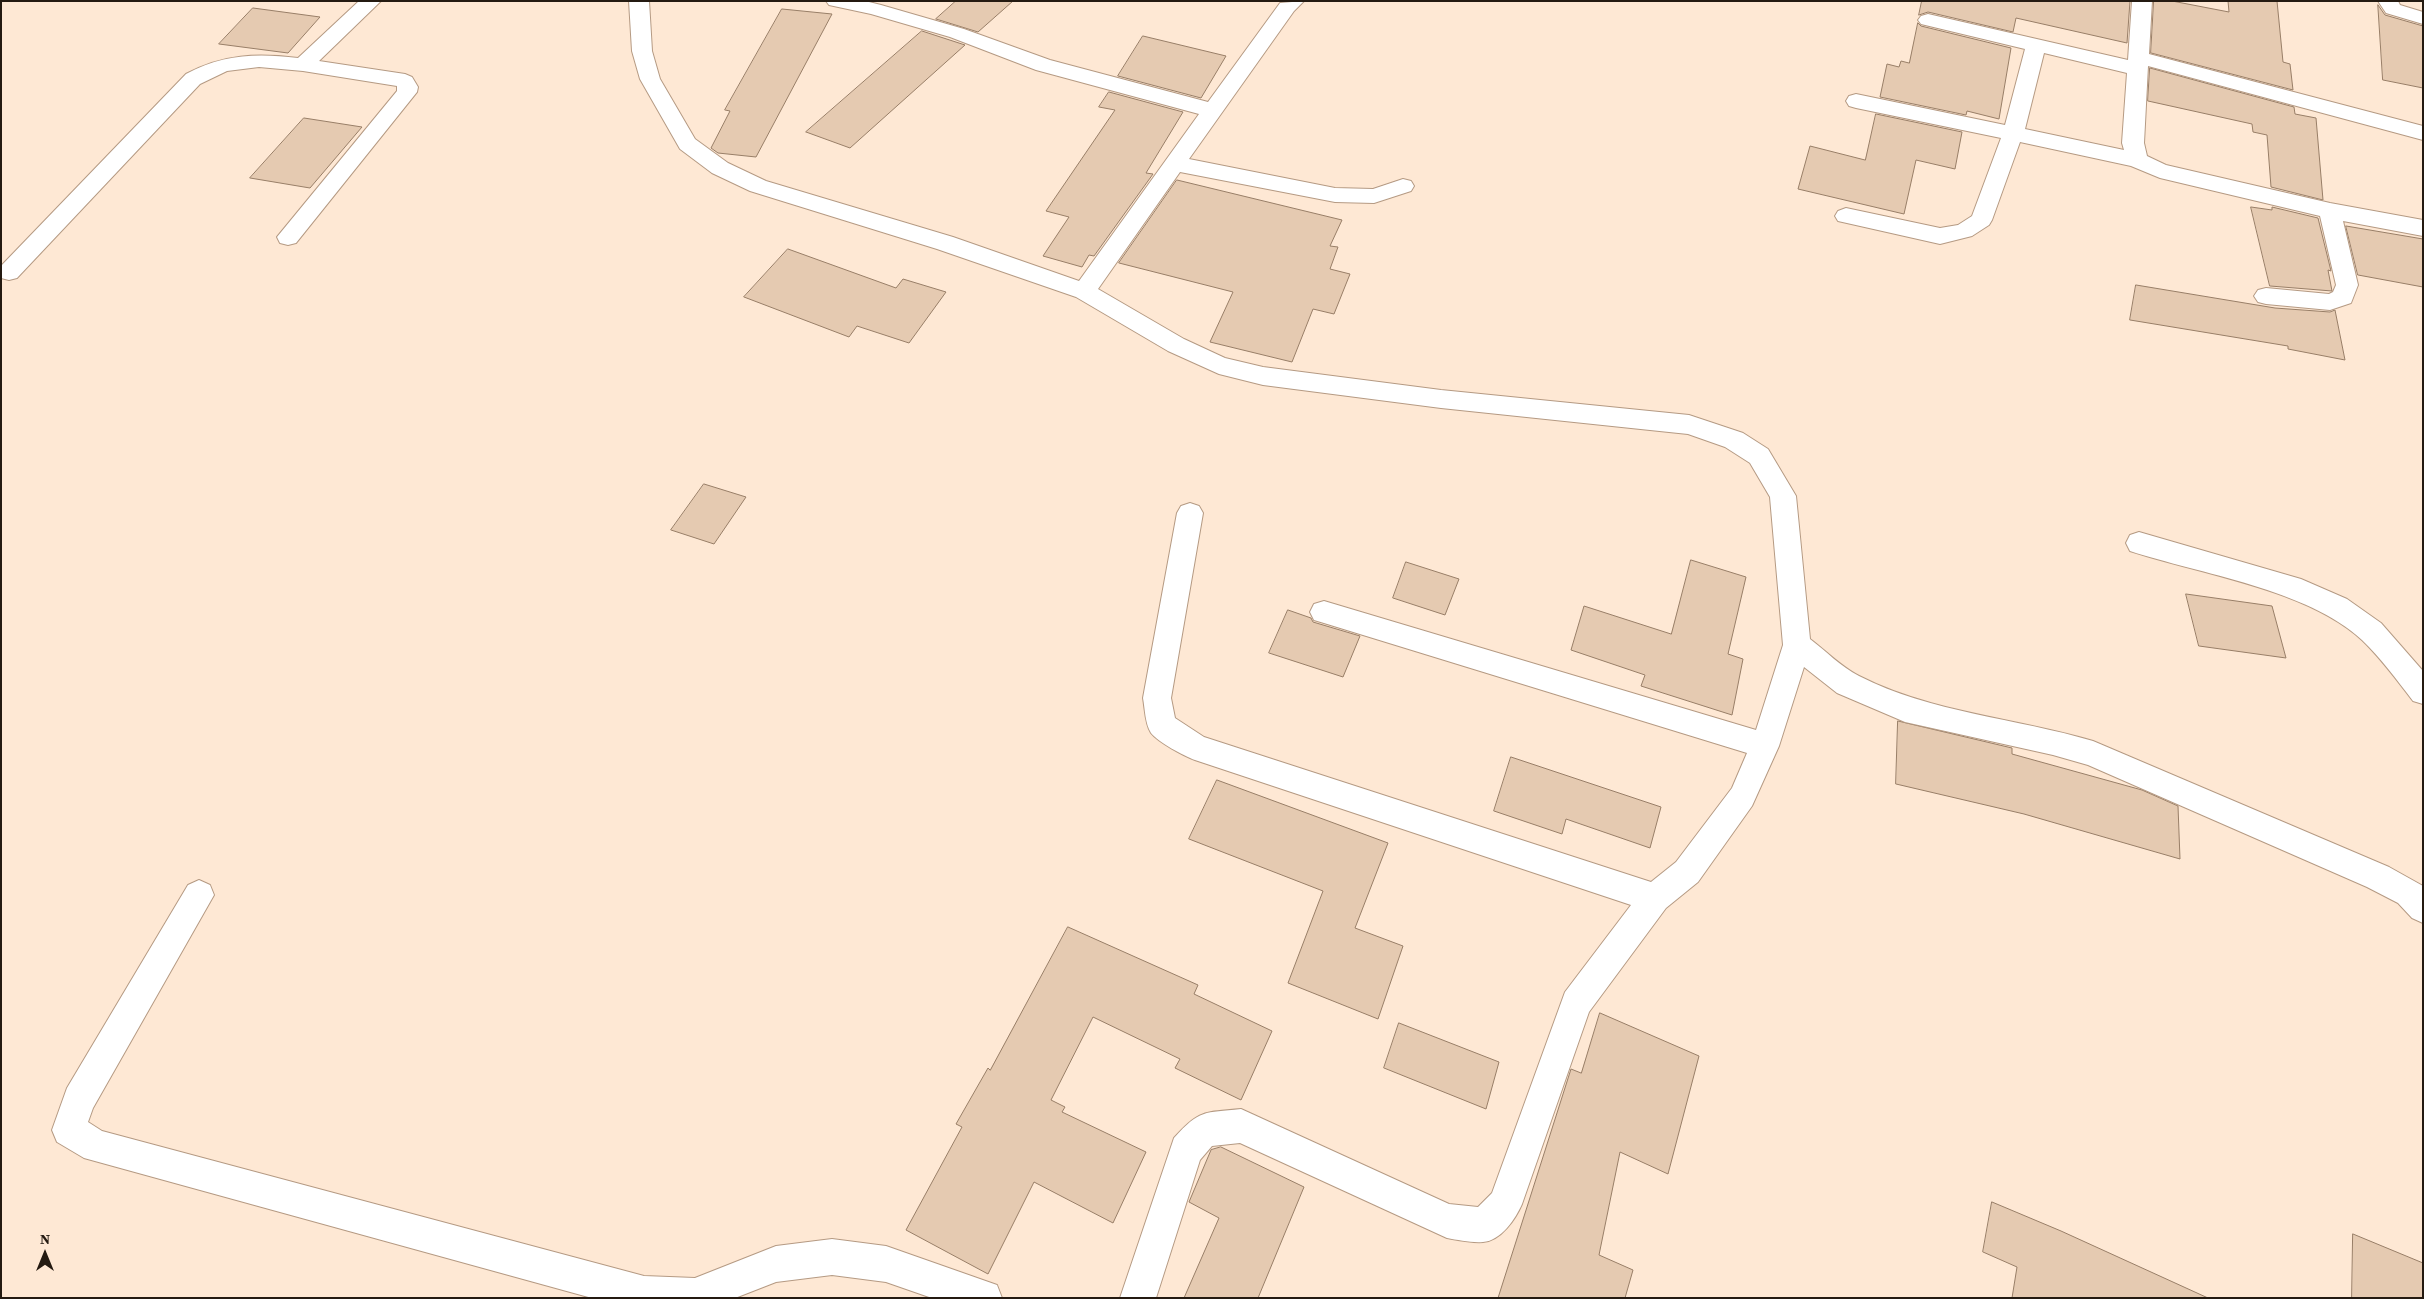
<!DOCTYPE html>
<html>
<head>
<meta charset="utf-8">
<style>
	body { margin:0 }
	#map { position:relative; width:2424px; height:1299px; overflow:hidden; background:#fee8d4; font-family:"Source Serif 4",serif }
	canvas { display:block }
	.frame { position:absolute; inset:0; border:2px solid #241a11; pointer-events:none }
	.north { position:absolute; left:20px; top:1229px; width:50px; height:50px; -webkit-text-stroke:4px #fee8d4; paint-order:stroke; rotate:0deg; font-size:14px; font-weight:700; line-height:20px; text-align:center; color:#241a11 }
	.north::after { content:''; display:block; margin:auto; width:18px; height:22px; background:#241a11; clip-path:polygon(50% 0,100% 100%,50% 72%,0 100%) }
</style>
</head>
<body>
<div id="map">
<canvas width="2424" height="1299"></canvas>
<div class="frame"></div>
<div class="north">N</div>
</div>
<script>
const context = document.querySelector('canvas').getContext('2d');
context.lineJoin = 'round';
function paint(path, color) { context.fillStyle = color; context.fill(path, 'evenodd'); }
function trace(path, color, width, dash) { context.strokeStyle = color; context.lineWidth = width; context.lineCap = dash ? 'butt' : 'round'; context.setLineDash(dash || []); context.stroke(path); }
const building = new Path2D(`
	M956 1H1013L978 32 936 19Z
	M1922 1H2130L2127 43 2016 18 2013 32 1928 12 1919 15Z
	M2154 1H2172L2229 12 2228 1H2277L2283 62 2290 64 2293 90 2151 53Z
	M2378 5 2385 15 2423 26V88L2383 80Z
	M253 8 320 17 288 53 219 44Z
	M782 9 832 14 756 157 718 153 711 148 730 111 725 110Z
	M1918 23 1921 26 2011 48 1999 119 1967 111 1966 115 1880 97 1887 64 1899 67 1901 61 1909 63Z
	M922 31 965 45 850 148 806 132Z
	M1143 36 1226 56 1201 98 1118 76Z
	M2150 68 2294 107 2295 114 2316 118 2323 200 2271 187 2267 135 2253 132 2252 124 2148 101Z
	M1109 92 1183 112 1146 173 1153 174 1094 256 1089 255 1082 267 1043 256 1069 217 1046 211 1115 110 1099 107Z
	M1876 114 1962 132 1955 169 1916 160 1904 214 1798 189 1810 146 1865 160Z
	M304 118 362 127 310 188 250 178Z
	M1177 180 1342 220 1330 246 1338 247 1330 269 1350 274 1334 314 1313 309 1292 362 1210 342 1233 292 1119 263Z
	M2251 207 2272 210V207L2318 218 2331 271 2328 270 2332 291 2270 286Z
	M2346 226 2423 239V287L2358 275Z
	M788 249 896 288 903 279 946 292 909 343 857 326 849 337 744 297Z
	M2136 285 2275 308 2330 312 2335 310 2345 360 2288 349V346L2130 320Z
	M704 484 746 497 714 544 671 530Z
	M1691 560 1746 577 1728 654 1743 659 1732 715 1641 686 1645 675 1571 650 1584 606 1671 634Z
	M1406 562 1459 579 1445 615 1393 598Z
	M2186 594 2272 606 2286 658 2199 646Z
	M1288 610 1311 618 1313 622 1360 636 1343 677 1269 653Z
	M1898 721 2012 748V754L2142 790 2178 806 2180 859 2024 814 1896 784Z
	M1511 757 1661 807 1650 848 1566 819 1562 834 1494 811Z
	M1217 780 1388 843 1355 928 1403 946 1378 1019 1288 983 1323 891 1189 839Z
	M1068 927 1198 985 1194 994 1272 1031 1241 1100 1175 1068 1180 1059 1093 1017 1051 1100 1065 1107 1062 1112 1146 1152 1113 1223 1034 1182 988 1274 906 1230 962 1127 956 1124 988 1068 990 1070Z
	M1600 1013 1699 1056 1668 1174 1620 1152 1599 1255 1633 1270 1625 1298H1498L1571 1069 1581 1073Z
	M1399 1023 1499 1062 1486 1109 1384 1068Z
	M1221 1147 1304 1187 1258 1298H1184L1219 1218 1189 1202 1211 1150Z
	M1992 1202 2061 1231 2208 1298H2012L2017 1267 1983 1252Z
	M2353 1234 2423 1263V1298H2352Z`);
const minor = new Path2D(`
	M359 1H381L319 61 405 74 412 77 418 87 417 92 296 243 288 245 280 243 277 237 397 91V86L303 71 259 67 227 71 200 84 17 278 9 280 1 278V266L186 74C223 54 257 53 298 58Z
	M629 1H649L652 51 660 79 695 139 728 163 766 181 953 237 1079 281 1199 114 1036 70 950 37 871 14 829 5 826 1H865L881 5 964 29 1050 60 1208 102 1280 3 1304 1 1294 11 1189 159 1335 188 1373 189 1403 179 1411 181 1414 186 1411 191 1374 203 1335 202 1180 172 1098 289 1184 339 1225 358 1263 367 1441 390 1689 415 1743 433 1768 449 1796 496 1810 639C1826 651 1841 667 1859 676 1931 713 2016 718 2093 741L2389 867 2423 886V923L2412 918 2398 903 2367 887 2088 765 2053 755 1905 722 1837 693 1804 667 1779 746 1752 806 1698 882 1666 908 1589 1012 1522 1204C1516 1218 1501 1241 1483 1242 1472 1243 1458 1240 1447 1238L1240 1143 1212 1146 1200 1160 1156 1298H1120L1174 1138C1200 1109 1204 1113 1241 1109L1449 1204 1478 1207 1492 1193 1565 992 1631 905 1195 760C1184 756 1158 742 1151 733 1145 724 1145 709 1143 698L1177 513 1181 506 1190 503 1199 506 1203 513 1171 698 1175 718 1204 737 1651 882 1676 862 1732 788 1747 753 1324 623 1314 620 1310 612 1314 604 1324 601 1756 730 1783 645 1770 497 1750 463 1725 447 1688 434 1441 408 1263 385 1219 374 1168 351 1076 297 937 249 750 191 712 173 680 149 640 79 632 51Z
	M2132 1H2152L2149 54 2423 126V140L2148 66 2144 143 2147 156 2166 165 2330 203 2423 220V236L2343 221 2358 285 2351 303 2330 310 2266 304 2258 302 2254 296 2258 290 2266 288 2329 294 2333 292 2336 285 2320 216 2160 178 2131 166 2020 142 1992 220 1989 225 1972 236 1940 244 1838 221 1835 216 1838 211 1846 208 1940 228 1958 225 1972 216 2001 138 1856 108 1849 106 1846 101 1849 96 1856 94 2005 125 2025 49 1921 24 1918 20 1921 16 1928 14 2128 60ZM2044 53 2127 73 2122 143 2124 150 2025 129Z
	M2378 1H2398L2400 5 2423 12V24L2386 13Z
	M2139 532 2301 579 2347 599 2381 623 2423 671V704L2413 701C2397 680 2381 658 2362 640 2307 589 2200 574 2130 551L2126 543 2130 535Z
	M199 880 210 885 214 895 93 1108 88 1122 102 1131 644 1276 695 1278 776 1246 832 1239 886 1246 997 1285 1002 1298H932L886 1282 832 1275 776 1282 735 1298H592L84 1158 57 1142 52 1130 67 1088 188 885Z`);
paint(building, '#e5cab1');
trace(building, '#987e67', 1);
trace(minor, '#b59a83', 2);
paint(minor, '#fff');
</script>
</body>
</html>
